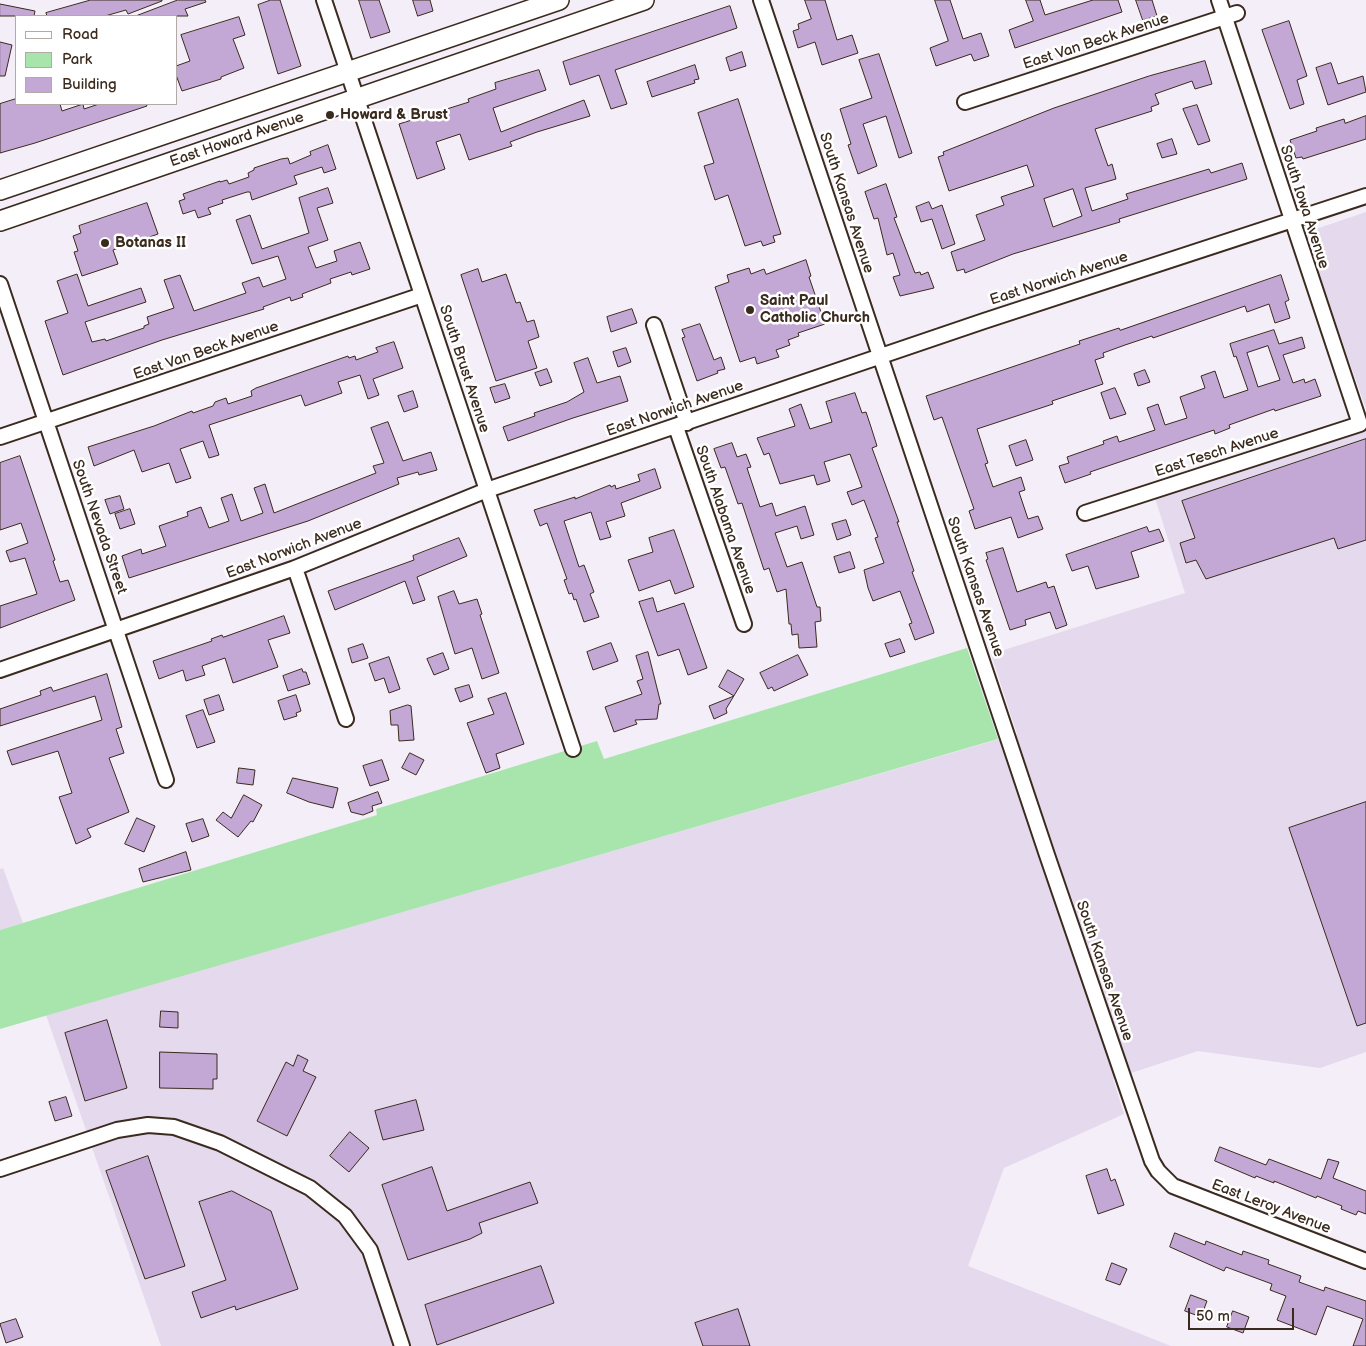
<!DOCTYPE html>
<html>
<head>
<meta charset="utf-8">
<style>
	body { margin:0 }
	#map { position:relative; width:1366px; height:1346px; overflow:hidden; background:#f3eef7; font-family:"Balsamiq Sans",sans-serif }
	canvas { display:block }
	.legend { position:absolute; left:15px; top:15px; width:162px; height:90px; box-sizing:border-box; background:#fff; border:1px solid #b1aaa5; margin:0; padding:6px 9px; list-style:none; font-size:15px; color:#3b2a1e }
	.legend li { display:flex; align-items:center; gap:10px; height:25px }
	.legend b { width:25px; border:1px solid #b1aaa5 }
	.scale { position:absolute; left:1188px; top:1308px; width:106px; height:22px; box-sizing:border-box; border:2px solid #3b2a1e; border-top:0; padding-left:6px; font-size:15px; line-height:18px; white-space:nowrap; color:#3b2a1e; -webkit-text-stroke:4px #fff; paint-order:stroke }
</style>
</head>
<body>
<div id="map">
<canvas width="1366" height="1346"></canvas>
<ul class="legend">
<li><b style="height:6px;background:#fff"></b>Road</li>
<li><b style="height:14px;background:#a7e5ac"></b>Park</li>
<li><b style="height:14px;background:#c3a8d5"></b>Building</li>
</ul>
<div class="scale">50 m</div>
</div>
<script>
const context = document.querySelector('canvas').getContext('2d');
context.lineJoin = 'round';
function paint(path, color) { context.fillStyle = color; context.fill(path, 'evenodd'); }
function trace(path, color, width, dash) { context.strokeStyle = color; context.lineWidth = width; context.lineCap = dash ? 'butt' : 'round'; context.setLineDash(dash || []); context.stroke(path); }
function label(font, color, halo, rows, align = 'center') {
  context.font = font + ' "Balsamiq Sans",sans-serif'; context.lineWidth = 5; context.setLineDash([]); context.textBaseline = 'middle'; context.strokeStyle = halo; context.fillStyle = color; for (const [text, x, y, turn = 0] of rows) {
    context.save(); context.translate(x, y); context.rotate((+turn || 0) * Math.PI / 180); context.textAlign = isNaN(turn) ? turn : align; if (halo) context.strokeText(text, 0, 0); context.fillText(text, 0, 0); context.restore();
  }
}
const built = new Path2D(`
	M1366 212V409L1307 241 1310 231Z
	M1366 429V1052L1320 1068 1198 1051 1113 1079 1124 1114 1004 1168 968 1266 1171 1346H161L46 1015 1017 734 991 654 1185 593 1155 498Z
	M3 868 23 923 0 930V869Z`);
const green = new Path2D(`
	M967 648 998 739 0 1029V930L377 815 376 809 597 741 604 759Z`);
const building = new Path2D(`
	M91 0H162V1L128 14 126 10 105 16H47L46 13Z
	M178 0H205L206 2 185 9 188 16H136Z
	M271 0H280L301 66 278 74 258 5Z
	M359 0H379L390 32 371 38Z
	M413 0H430L433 11 418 16Z
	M805 0H825L837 40 852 35 858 53 822 65 815 42 798 48 793 31 799 29 798 24 811 19Z
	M935 0H950L963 39 981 33 989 56 974 61 971 54 936 66 930 48 948 41Z
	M1026 0H1040L1045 15 1093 0H1118L1122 12 1015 48 1009 30 1033 21Z
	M1136 0H1152L1157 16 1143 20Z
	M0 4 35 11 34 16H0Z
	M730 6 737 28 615 70 627 104 611 109 599 75 570 85 563 62Z
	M239 17 245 35 233 39 244 68 221 77V79L182 91 176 75V66L190 61 181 35Z
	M1289 21 1307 76 1297 80 1304 104 1290 109 1262 30Z
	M0 42 12 45 5 76H0Z
	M742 52 746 66 730 71 726 58Z
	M879 54 912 153 899 158 886 116 863 124 877 166 858 174 848 145 851 144 840 109 872 98 859 60Z
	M1205 61 1212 84 1195 89 1192 81 1155 94 1159 104 1151 107 1152 111 1095 129 1108 166 1112 164 1116 179 1085 188 1092 211 1128 199 1126 194 1209 169 1211 173 1242 163 1247 179 1119 219 1120 222 1013 254 965 273 964 269 957 271 951 252 985 240 976 215 1004 205 1001 197 1034 186 1027 165 949 191 938 157 944 155 943 152 1054 108 1149 76ZM1073 189 1082 216 1053 227 1044 199Z
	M1331 63 1338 84 1363 76 1366 92 1328 105 1316 68Z
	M695 65 699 79 694 80 695 83 652 97 647 82Z
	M539 70 546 90 493 108 501 132 584 100 590 116 537 132 510 142 512 146 469 160 460 134 436 142 445 169 417 179 399 124 469 102 468 99 496 89 495 83Z
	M16 99V104H60L62 111 83 104 84 109 99 104H146L147 106 35 143 0 153V104Z
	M738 99 781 234 773 236 775 242 763 246 761 241 745 246 728 195 715 200 704 166 714 163 698 113Z
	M1197 105 1210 141 1198 145 1183 109Z
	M1366 116V139L1303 159 1302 157 1296 158 1290 140 1317 131 1316 128 1344 119 1345 123Z
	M1172 139 1177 154 1162 158 1157 144Z
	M328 145 336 169 324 173 322 167 294 176 297 184 252 200 250 192H247L222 200 223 203 208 208 211 214 198 218 195 210 183 214 179 201 185 199 183 194 220 181V182L227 180 229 184 249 177 248 173 254 170V168L281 159 288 158 290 164 311 155 310 152Z
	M886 184 897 217 894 218 915 273 920 272 921 275 928 272 934 288 900 296 893 277 900 275 893 253 887 255 878 218 874 219 865 192Z
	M328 188 333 203 317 208 328 240 308 247 316 268 337 261 334 251 360 242 370 269 352 275 351 272 330 279 331 283 302 294 303 297 291 301 290 297 263 307 264 309 162 340 63 375 45 321 68 313 57 281 77 274 88 306 141 288 146 302 85 322 92 342 105 339 106 341 144 328V326L149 324 147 317 174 308 164 280 180 275 194 311 246 293 242 283 259 277 263 287 286 279 278 256 252 264 236 220 250 215 262 249 309 233 299 198Z
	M929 202 932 209 942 205 955 244 942 249 932 219 921 222 916 207Z
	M147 203 158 234 113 250 118 264 82 276 74 252 78 251 73 236 81 233 79 226Z
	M806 260 811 276 809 277 825 324 798 333 799 336 788 340 790 345 776 350 779 357 757 364 755 357 740 362 715 287 729 282 727 275 749 268 751 274 764 269 766 274Z
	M478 269 482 282 506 274 516 303 520 302 527 322 534 320 539 337 528 341 537 368 496 381 461 275Z
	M1281 275 1289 300 1285 302 1290 318 1275 323 1269 304 1247 312 1245 306 1153 338 1152 336 1125 345 1103 353 1104 357 1095 360 1103 384 1052 401 1053 404 977 429 988 463 985 464 993 487 1021 477 1025 490 1019 492 1028 519 1038 516 1043 529 1018 538 1011 517 975 529 969 511 974 509 942 417 934 420 926 396 1080 344 1079 341 1119 328 1120 330Z
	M632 309 637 323 611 332 607 317Z
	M700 324 714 360 721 357 725 369 717 371 718 373 697 381 682 338 685 337 682 330Z
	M1274 330 1279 344 1302 337 1305 348 1283 355 1293 383 1304 379 1305 383 1315 379 1321 396 1275 411 1274 409 1229 425 1230 428 1215 434 1214 430 1090 472 1091 474 1065 483 1059 466 1069 463 1067 457 1104 444 1103 441 1117 436 1119 442 1155 430 1147 408 1158 404 1165 425 1187 418 1180 397 1205 388 1201 376 1215 371 1224 398 1248 390 1236 356 1234 357 1230 344ZM1268 346 1280 380 1258 387 1247 353Z
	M394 342 403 368 373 379 379 395 368 399 360 375 338 382 342 393 305 406 301 395 209 425 219 455 209 458 203 441 180 449 191 478 176 483 169 463 142 472 134 450 94 466 88 447 154 426 192 411 193 413 213 406 215 402 226 398 228 404 252 396 251 391 256 388 348 356 349 358 355 356 356 360 378 352 376 348Z
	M626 348 631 362 618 367 613 352Z
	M588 358 597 383 620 376 628 401 573 418 508 441 503 427 535 416 534 413 567 402 584 392 574 363Z
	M547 369 552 382 540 386 535 373Z
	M1145 370 1150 382 1138 386 1134 374Z
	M505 384 510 398 495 403 490 388Z
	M1115 388 1126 414 1110 419 1101 393Z
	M413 391 418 407 404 412 398 396Z
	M855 393 862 413 866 412 871 427 877 446 872 448 899 522H897L914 571 912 572 933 629 934 633 915 640 909 624 912 623 900 591 873 601 868 588 864 570 884 563 875 538 878 537 864 500 852 505 847 492 862 487 850 454 824 462 830 481 817 485 814 475 780 484 769 453 764 455 757 438 795 426 789 409 801 404 810 429 832 422 826 402Z
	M388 422 403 461 431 452 437 470 419 475 418 472 397 478 399 484 308 521 129 578 122 556 141 549 142 554 166 546 159 526 188 516 187 512 201 507 209 528 229 521 221 498 232 494 241 521 263 513 254 488 265 484 274 513 376 473 373 466 384 463 371 428Z
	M1366 439V540L1338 549 1334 538 1206 579 1196 560 1186 563 1180 543 1195 538 1182 501Z
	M1026 440 1033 460 1016 466 1009 446Z
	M732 443 737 457 746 454 751 467 747 468 760 507 772 503 776 516 805 506 814 535 801 539 797 526 775 533 787 567 802 562 817 607H820L821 621 815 622 817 647 799 648 798 634 792 635 791 624H789L786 589 777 592 769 568 764 570 742 503 738 504 725 467 721 468 714 449Z
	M20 456 55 560 53 561 60 582 68 580 75 600 0 628V606L37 594 25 558 10 562 6 551 28 543 21 523 0 530V463Z
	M655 469 661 488 621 503 625 516 606 522 611 537 600 540 591 512 564 521 579 567 584 565 594 592 590 594 599 617 584 622 576 599 574 600 572 593 569 594 564 580 567 579 547 523 540 526 534 510 575 497V499L610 485 611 487 615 485 616 489 640 481 638 475Z
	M120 496 124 509 110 514 105 500Z
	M130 509 135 524 120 529 115 514Z
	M846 520 851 535 837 540 832 524Z
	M1147 527 1149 532 1159 529 1164 541 1131 552 1139 577 1096 589 1088 566 1072 571 1066 555Z
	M674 530 694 587 675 594 670 580 639 591 628 560 653 552 649 538Z
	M459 538 467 556 417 577 425 600 413 604 405 581 335 610 328 591 414 560 413 556Z
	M1003 548 1017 592 1046 582 1048 588 1054 586 1067 625 1056 629 1050 612 1025 620 1026 625 1010 630 986 560 988 559 986 553Z
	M850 552 855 568 839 573 834 557Z
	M454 591 459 604 477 599 482 614 480 615 499 673 482 679 472 648 455 654 438 597Z
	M653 598 657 612 684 603 707 668 688 675 679 649 658 656 639 602Z
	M284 616 290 633 268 640 278 667 233 683 225 658 202 666 205 675 186 681 183 670 159 679 153 661 212 641 211 639 222 635 223 637Z
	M900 639 905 652 890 657 885 644Z
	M611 643 618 661 593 670 587 652Z
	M363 644 368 658 352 663 348 649Z
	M648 652 661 704H659L657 719 635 720 637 724 614 732 605 707 642 694 637 681 643 679 636 656Z
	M443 653 449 669 434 675 427 659Z
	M798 655 808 675 774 691 772 687 768 689 760 673Z
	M389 657 400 689 389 693 384 678 375 681 369 664Z
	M302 669 303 672H306L310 684 288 691 283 676Z
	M728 670 744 679 726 709 727 713 714 719 709 706 734 696 719 687Z
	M107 674 122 727 116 729 124 753 109 758 129 812 87 829 91 837 76 844 59 797 72 793 58 751 12 765 7 751 102 720 95 696 0 726V709L41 695 40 691 51 687 53 691Z
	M469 685 473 697 460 702 455 689Z
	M506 693 524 744 496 754 500 768 486 773 467 723 494 714 488 699Z
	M219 695 224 710 209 715 204 700Z
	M296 695 301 711 296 713 297 716 284 720 278 701Z
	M408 705 411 706 414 740 399 741 398 725H391L390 711Z
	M203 710 215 742 197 748 186 716Z
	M410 753 424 760 416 775 402 768Z
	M382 760 389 780 370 786 363 766Z
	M239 768 255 770 253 785 237 783Z
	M293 778 338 788 333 808 309 802 287 793Z
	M378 792 382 803 372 806 373 811 363 815 351 812 348 803Z
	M244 795 262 805 253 822 251 821 238 837 216 820 223 812 231 818Z
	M1366 802V1023L1357 1026 1289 828Z
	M137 818 155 826 144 852 125 844Z
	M203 819 209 836 192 842 186 824Z
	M186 852 191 870 143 882 139 869Z
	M161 1011 178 1012V1028L160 1027Z
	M107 1020 127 1088 85 1101 65 1033Z
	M160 1052 217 1054V1079H213V1089L160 1088Z
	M298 1055 308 1060 303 1071 316 1077 287 1136 257 1121 286 1062 293 1066Z
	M66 1097 72 1116 55 1121 49 1102Z
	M416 1100 424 1130 383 1140 375 1111Z
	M350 1132 369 1148 349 1172 330 1156Z
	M1220 1147 1266 1165 1269 1159 1321 1179 1328 1159 1339 1162 1333 1178 1366 1191V1214L1358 1211 1356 1215 1341 1209 1342 1206 1317 1196 1316 1198 1274 1181V1183L1256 1176 1255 1178 1215 1161Z
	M148 1156 185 1266 145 1279 106 1171Z
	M432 1167 447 1211 530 1182 538 1203 479 1223 482 1233 470 1239 408 1260 382 1185Z
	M1107 1169 1111 1181 1115 1179 1124 1205 1098 1214 1086 1176Z
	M232 1191 271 1211 298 1289 236 1310 235 1306 201 1318 192 1292 226 1280 199 1202Z
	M1175 1233 1205 1245 1206 1241 1242 1255 1243 1251 1269 1260 1268 1264 1301 1276 1299 1282 1324 1291 1325 1287 1366 1301V1346H1353L1363 1319 1327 1306 1316 1335 1277 1320 1286 1296 1270 1290 1272 1284 1226 1267 1224 1271 1170 1247Z
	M1112 1263 1127 1269 1120 1285 1106 1280Z
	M541 1266 554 1303 437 1345 425 1305Z
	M1191 1295 1207 1301 1201 1317 1185 1311Z
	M738 1309 750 1346H703L695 1323Z
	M1233 1311 1249 1317 1243 1333 1227 1327Z
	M16 1319 23 1337 6 1343 0 1324Z`);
const minor = new Path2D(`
	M324 0 573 749
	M761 0 1047 855 1152 1161 1158 1171 1173 1186 1366 1261
	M965 102 1237 13
	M0 284 166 780
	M654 325 687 423
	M676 427 744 624
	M0 437 422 295
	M1085 513 1360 424 1219 0
	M295 568 346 719
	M0 670 295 568 487 490 984 321 1366 196
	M0 1169 117 1130 148 1125 174 1127 220 1143 310 1188 345 1216 370 1250 402 1346`);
const secondary = new Path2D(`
	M0 190 559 0
	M0 221 644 0`);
const markers = [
	[330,115,5,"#3b2a1e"],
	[105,243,5,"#3b2a1e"],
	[750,310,5,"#3b2a1e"]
];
const streetNames = [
	["East Van Beck Avenue",1096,42,-18],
	["East Howard Avenue",237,140,-19],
	["South Kansas Avenue",846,203,72],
	["South Iowa Avenue",1304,207,72],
	["East Norwich Avenue",1059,279,-18],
	["East Van Beck Avenue",206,351,-19],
	["South Brust Avenue",464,369,72],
	["East Norwich Avenue",675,409,-19],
	["East Tesch Avenue",1217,453,-18],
	["South Alabama Avenue",725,520,71],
	["South Nevada Street",99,527,71],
	["East Norwich Avenue",294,549,-21],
	["South Kansas Avenue",975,587,71],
	["South Kansas Avenue",1104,971,71],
	["East Leroy Avenue",1271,1207,21]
];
const poiNames = [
	["Howard & Brust",340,115],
	["Botanas II",115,243],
	["Saint Paul",760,301],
	["Catholic Church",760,318]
];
paint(built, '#e5d9ed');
paint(green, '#a7e5ac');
paint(building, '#c3a8d5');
trace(building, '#3b2a1e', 1);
trace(minor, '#3b2a1e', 18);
trace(secondary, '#3b2a1e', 22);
trace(minor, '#fff', 14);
trace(secondary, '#fff', 19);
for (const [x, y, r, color] of markers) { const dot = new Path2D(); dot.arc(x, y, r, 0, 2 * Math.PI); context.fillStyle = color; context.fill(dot); trace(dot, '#fff', 2); }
label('15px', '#3b2a1e', '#fff', streetNames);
label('bold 15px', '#3b2a1e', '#fff', poiNames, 'left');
</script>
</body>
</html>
